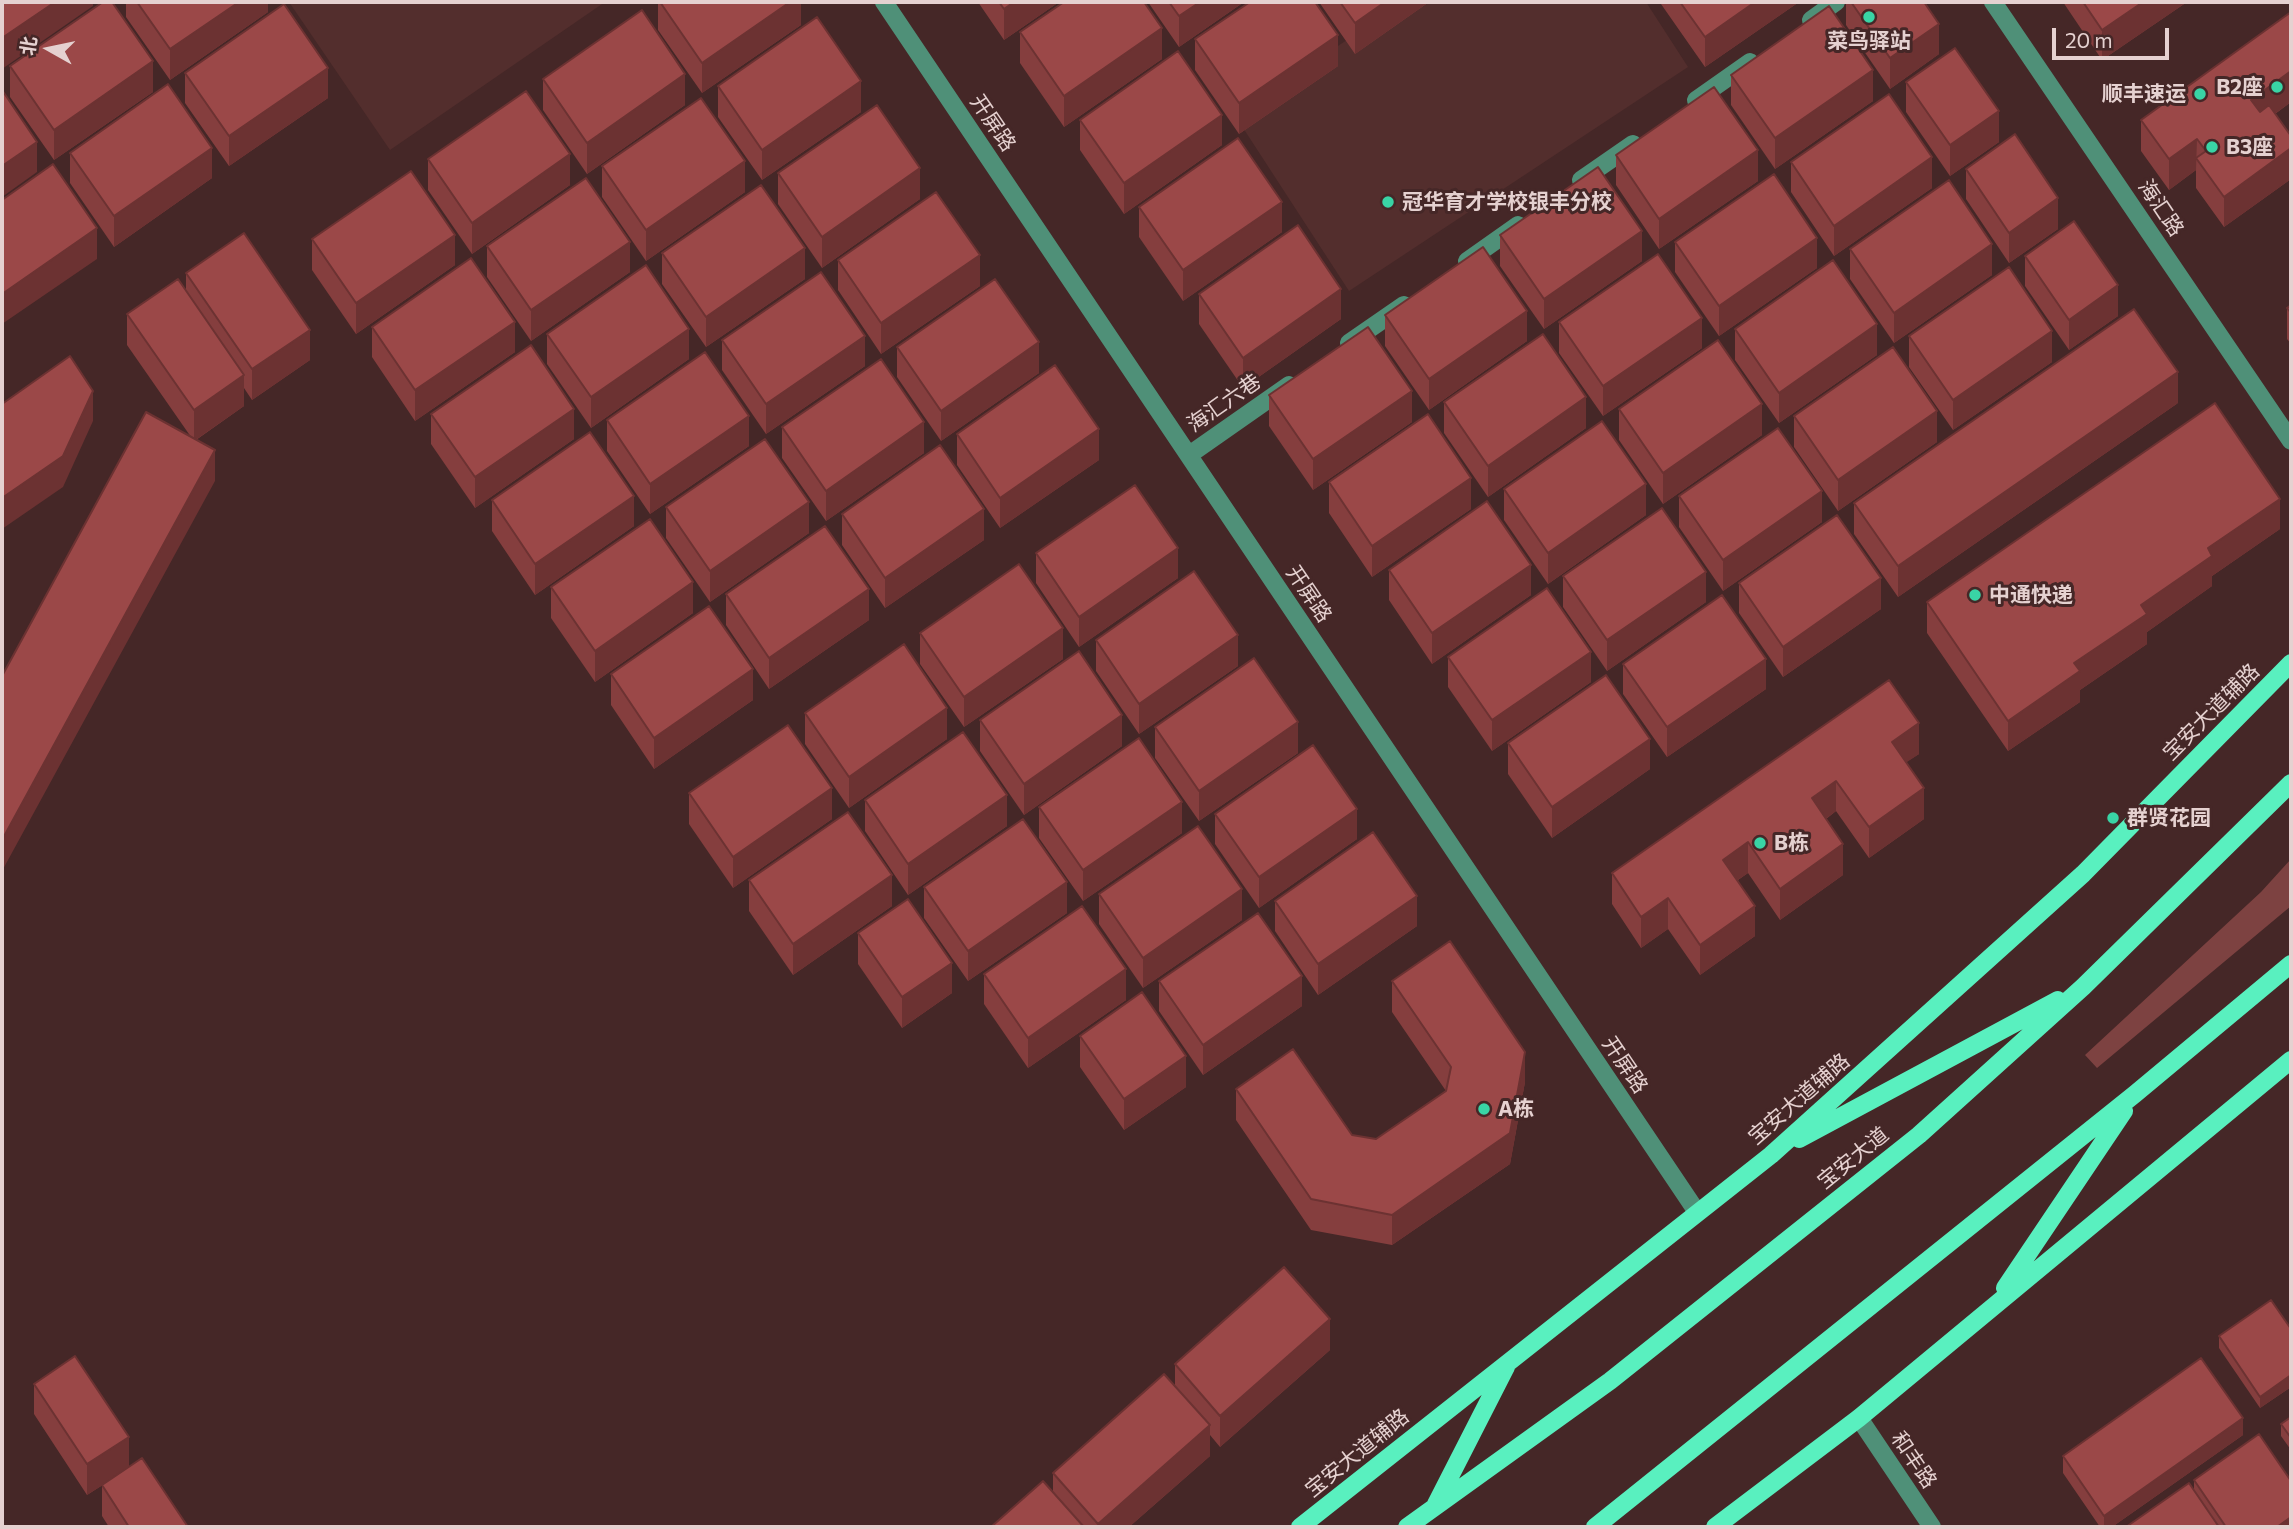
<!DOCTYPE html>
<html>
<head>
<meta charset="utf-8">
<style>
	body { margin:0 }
	#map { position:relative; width:2293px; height:1529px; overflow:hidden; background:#452727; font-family:Commissioner,"Noto Sans SC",sans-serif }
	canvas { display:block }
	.frame { position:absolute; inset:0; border:4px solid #e5d1d0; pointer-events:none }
	.north { position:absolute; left:14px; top:14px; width:70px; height:70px; -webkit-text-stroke:5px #452727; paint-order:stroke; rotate:279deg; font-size:19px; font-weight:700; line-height:28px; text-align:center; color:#e5d1d0 }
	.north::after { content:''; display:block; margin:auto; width:24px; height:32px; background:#e5d1d0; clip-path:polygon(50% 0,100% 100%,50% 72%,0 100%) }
	.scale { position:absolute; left:2052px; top:28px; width:117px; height:32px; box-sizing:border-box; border:4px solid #e5d1d0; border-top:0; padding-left:9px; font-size:21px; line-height:24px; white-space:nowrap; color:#e5d1d0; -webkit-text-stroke:5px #452727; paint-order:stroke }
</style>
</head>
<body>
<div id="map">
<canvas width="2293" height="1529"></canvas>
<div class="frame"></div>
<div class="north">北</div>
<div class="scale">20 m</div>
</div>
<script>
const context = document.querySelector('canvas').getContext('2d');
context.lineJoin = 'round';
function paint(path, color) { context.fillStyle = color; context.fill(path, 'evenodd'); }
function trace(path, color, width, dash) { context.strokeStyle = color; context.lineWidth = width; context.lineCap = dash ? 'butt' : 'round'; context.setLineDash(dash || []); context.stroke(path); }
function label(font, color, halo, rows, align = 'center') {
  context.font = font + ' Commissioner,"Noto Sans SC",sans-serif'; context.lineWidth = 6; context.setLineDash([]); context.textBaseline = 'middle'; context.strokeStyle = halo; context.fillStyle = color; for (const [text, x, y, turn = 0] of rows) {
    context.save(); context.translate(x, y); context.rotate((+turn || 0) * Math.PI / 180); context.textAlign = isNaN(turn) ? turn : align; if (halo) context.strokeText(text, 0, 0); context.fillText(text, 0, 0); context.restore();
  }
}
const built = new Path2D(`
	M289 2H605L390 150Z
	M1405 2H1646L1688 67 1349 291 1234 114Z`);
const green = new Path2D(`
	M2291 859V906L2097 1068 2085 1055 2261 892Z`);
const minor = new Path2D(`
	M884 2 1697 1212
	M1993 2 2291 441
	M1811 20 1836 2
	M1696 100 1750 62
	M1581 180 1633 144
	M1467 261 1518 225
	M1349 343 1404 305
	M1189 455 1289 385
	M1859 1418 1932 1527`);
const major = new Path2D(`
	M1799 1139 2058 1000
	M2005 1288 2124 1111
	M1436 1504 1506 1367
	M1300 1527 1771 1155 2083 874 2291 663
	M1407 1527 1610 1381 1919 1135 2083 987 2291 783
	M1595 1527 2135 1094 2291 964
	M1715 1527 1859 1418 2291 1060`);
const wall = new Path2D(`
	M126 2H268V12L170 80 126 17Z
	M658 2H801V25L702 93 658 30Z
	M978 2H1059L1004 40Z
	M1148 2H1244L1179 47Z
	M1319 2H1429L1355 54Z
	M1661 2H1799L1705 67 1661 4Z
	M1846 2H1924L1939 54 1890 89 1846 25Z
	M2063 2H2187L2102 60Z
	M2291 12V102L2275 114 2291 136V179L2224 227 2196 188V170L2169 190 2141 151V120Z
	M1020 32 1162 59 1064 127 1020 63Z
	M1195 39 1338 66 1239 134 1195 70Z
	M10 66 153 92 54 160 10 97Z
	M185 73 328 98 229 166 185 103Z
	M1731 75 1873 101 1775 169 1731 105Z
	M543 79 685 105 587 174 543 110Z
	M1906 82 1999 142 1950 176 1906 112Z
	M718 86 861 112 762 180 718 117Z
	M1080 120 1222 145 1124 214 1080 150Z
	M70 153 212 178 114 247 70 183Z
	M1616 155 1758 181 1659 249 1616 185Z
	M428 159 570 185 472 254 428 190Z
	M1791 162 1932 188 1834 256 1791 192Z
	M602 166 745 192 646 261 602 197Z
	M1966 169 2058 229 2009 263 1966 199Z
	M778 173 920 199 822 268 778 204Z
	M1139 207 1282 232 1183 301 1139 237Z
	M1500 235 1642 261 1544 329 1500 266Z
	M312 239 455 265 356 334 312 270Z
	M1675 242 1817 268 1719 336 1675 272Z
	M487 246 630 272 531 341 487 277Z
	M1850 249 1992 275 1894 343 1850 279Z
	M662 253 805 279 706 347 662 284Z
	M2025 256 2118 316 2069 350 2025 286Z
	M838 260 980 286 881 354 838 290Z
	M186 273 310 360 252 400 244 388V406L196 440 215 481 191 437 127 345V314L186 291Z
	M1199 294 1341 319 1243 388 1199 324Z
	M2291 305V344L2287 339V308Z
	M1385 315 1527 341 1429 410 1385 346Z
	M1559 322 1702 348 1603 416 1559 353Z
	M372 327 515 352 415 421 372 357Z
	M1735 329 1877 355 1779 423 1735 360Z
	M547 334 689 359 591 428 547 364Z
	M1909 336 2052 362 1953 430 1909 367Z
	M722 340 865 366 766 434 722 370Z
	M897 347 1039 373 941 441 897 377Z
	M1269 395 1412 422 1313 490 1269 426Z
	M1444 402 1586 428 1488 497 1444 433Z
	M2178 403 1898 597 1854 534V503Z
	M1619 409 1762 435 1663 504 1619 440Z
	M431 414 574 439 475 508 431 444Z
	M1794 416 1937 442 1838 511 1794 447Z
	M607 420 749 446 650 514 607 451Z
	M782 427 924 453 826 521 782 458Z
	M957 434 1099 460 1000 528 957 465Z
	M1329 482 1471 509 1372 577 1329 513Z
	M1504 489 1646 515 1548 584 1504 520Z
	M1679 496 1822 522 1723 591 1679 527Z
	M492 500 634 526 535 595 492 531Z
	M666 507 809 533 710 602 666 538Z
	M842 514 984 540 885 608 842 545Z
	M2280 529 2212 576V586L2147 632V644L2080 690V702L2008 751 1927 633V602Z
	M1036 553 1178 578 1079 647 1036 583Z
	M1389 570 1531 595 1432 664 1389 600Z
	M1563 576 1706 602 1607 671 1563 607Z
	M1739 583 1881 609 1783 677 1739 613Z
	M551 587 693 613 595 682 551 618Z
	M726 594 869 620 769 689 726 625Z
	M920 633 1063 659 964 727 920 664Z
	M1096 640 1238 666 1139 734 1096 671Z
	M1448 657 1591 682 1492 751 1448 687Z
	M1623 664 1766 689 1667 757 1623 694Z
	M611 674 753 700 654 769 611 705Z
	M1889 680 1919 754 1906 762 1924 819 1869 858 1836 811 1826 819 1843 875 1780 920 1748 873 1738 880 1755 936 1700 975 1668 929 1641 948 1612 904V873Z
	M805 713 947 739 849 808 805 744Z
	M980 720 1122 746 1024 815 980 751Z
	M1155 727 1298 753 1199 821 1155 758Z
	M1508 743 1650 769 1552 838 1508 774Z
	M689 793 832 819 733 888 689 824Z
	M865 800 1007 826 908 895 865 831Z
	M1039 807 1182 833 1083 901 1039 838Z
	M1215 814 1357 839 1259 908 1215 844Z
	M749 880 892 906 793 975 749 911Z
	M924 887 1067 913 968 981 924 918Z
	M1099 894 1242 920 1143 988 1099 924Z
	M1275 901 1417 926 1318 995 1275 931Z
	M858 933 952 993 902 1028 858 964Z
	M984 974 1126 1000 1028 1068 984 1004Z
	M1159 981 1302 1006 1203 1075 1159 1011Z
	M1392 981 1525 1082 1510 1164 1392 1245 1311 1230 1236 1120V1089L1352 1135 1376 1139 1446 1091 1392 1012Z
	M1080 1036 1186 1087 1124 1130 1080 1067Z
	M2291 1329V1387L2260 1408 2219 1348V1336Z
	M1330 1350 1220 1447 1210 1435V1456L1129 1527H991L1053 1491V1473L1175 1386V1364Z
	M34 1384 129 1467 188 1527H109L102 1516V1485L112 1479 87 1495 34 1414Z
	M2291 1417V1450L2281 1436V1424Z
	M2243 1435 2112 1527H2100L2063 1473V1456Z
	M2194 1480 2291 1527H2126L2194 1490Z`);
const shadedWall = new Path2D(`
	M55 2H93V6L2 69V38Z
	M239 2H268V12L170 80V49Z
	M790 2H801V25L702 93V63Z
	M1014 2H1059L1004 40V9Z
	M1200 2H1244L1179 47V16Z
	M1385 2H1429L1355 54V23Z
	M1755 2H1799L1705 67V37Z
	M2143 2H2187L2102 60V30Z
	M1939 24V54L1890 89V58Z
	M1162 28V59L1064 127V96Z
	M1338 35V66L1239 134V103Z
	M153 61V92L54 160V130Z
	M328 68V98L229 166V136Z
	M1873 70V101L1775 169V138Z
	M2291 71V102L2251 131V100Z
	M685 74V105L587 174V143Z
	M861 81V112L762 180V150Z
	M1999 111V142L1950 176V145Z
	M1222 115V145L1124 214V183Z
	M2197 139 2196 170 2169 190V159Z
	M37 142V172L2 197V166Z
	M212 148V178L114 247V216Z
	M2291 148V179L2224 227V197Z
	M1758 150V181L1659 249V219Z
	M570 154V185L472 254V223Z
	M1932 157V188L1834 256V226Z
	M745 161V192L646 261V230Z
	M920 168V199L822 268V237Z
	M2058 198V229L2009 263V233Z
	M1282 202V232L1183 301V270Z
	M97 228V259L2 324V294Z
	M1642 231V261L1544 329V299Z
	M455 235V265L356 334V303Z
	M1817 238V268L1719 336V306Z
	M630 242V272L531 341V310Z
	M1992 244V275L1894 343V313Z
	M805 248V279L706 347V317Z
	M980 255V286L881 354V323Z
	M2118 285V316L2069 350V320Z
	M1341 289V319L1243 388V358Z
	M1527 311V341L1429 410V379Z
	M1702 318V348L1603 416V386Z
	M515 322V352L415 421V390Z
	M1877 324V355L1779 423V393Z
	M689 329V359L591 428V397Z
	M310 330V360L252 400V369Z
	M2052 331V362L1953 430V400Z
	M865 336V366L766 434V404Z
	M1039 342V373L941 441V411Z
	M2178 372V403L1898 597V566Z
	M244 375V406L194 441V410Z
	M93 391V421L63 487 2 529V498Z
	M1412 391V422L1313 490V459Z
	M1586 397V428L1488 497V466Z
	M1762 404V435L1663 504V473Z
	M574 409V439L475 508V477Z
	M1937 411V442L1838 511V480Z
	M749 416V446L650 514V484Z
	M924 422V453L826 521V491Z
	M1099 429V460L1000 528V498Z
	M215 450V481L2 871V840Z
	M1471 478V509L1372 577V546Z
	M1646 484V515L1548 584V553Z
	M1822 491V522L1723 591V560Z
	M634 496V526L535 595V564Z
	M2280 499V529L2212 576V586L2147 632V644L2080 690V702L2008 751V721L2208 548Z
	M809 502V533L710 602V571Z
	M984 509V540L885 608V578Z
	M1178 548V578L1079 647V617Z
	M1531 565V595L1432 664V633Z
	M1706 572V602L1607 671V640Z
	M1881 578V609L1783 677V647Z
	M693 582V613L595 682V651Z
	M869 589V620L769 689V658Z
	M1063 628V659L964 727V697Z
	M1238 635V666L1139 734V704Z
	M1591 652V682L1492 751V720Z
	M1766 659V689L1667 757V727Z
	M753 669V700L654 769V738Z
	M947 708V739L849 808V777Z
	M1122 715V746L1024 815V784Z
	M1298 722V753L1199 821V791Z
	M1919 723V754L1892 772V742Z
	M1650 739V769L1552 838V807Z
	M1836 781V811L1812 829V798Z
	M832 788V819L733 888V857Z
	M1924 788V819L1869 858V827Z
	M1007 795V826L908 895V864Z
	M1182 802V833L1083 901V870Z
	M1357 809V839L1259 908V877Z
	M1748 842V873L1723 890V860Z
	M1843 844V875L1780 920V889Z
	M892 875V906L793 975V944Z
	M1067 882V913L968 981V951Z
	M1242 889V920L1143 988V958Z
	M1417 896V926L1318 995V964Z
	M1668 898V929L1641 948V917Z
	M1755 906V936L1700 975V945Z
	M952 963V993L902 1028V997Z
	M1126 969V1000L1028 1068V1038Z
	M1302 976V1006L1203 1075V1045Z
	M1525 1052V1082L1510 1164 1392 1245V1215Z
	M1186 1056V1087L1124 1130V1099Z
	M1330 1319V1350L1220 1447V1416Z
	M2291 1375V1387L2260 1408V1397Z
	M2243 1418V1435L2112 1527H2104V1516Z
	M1210 1425V1456L1129 1527H1098V1524Z
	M129 1437V1468L87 1495V1464Z
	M2291 1517V1527H2277Z`);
const building = new Path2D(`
	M2 2H55L2 38Z
	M103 2H112L153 61 54 130 10 66Z
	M137 2H239L170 49Z
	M660 2H790L702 63Z
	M999 2H1014L1004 9Z
	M1064 2H1144L1162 28 1064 96 1020 32Z
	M1169 2H1200L1179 16Z
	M1250 2H1315L1338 35 1239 103 1195 39Z
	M1340 2H1385L1355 23Z
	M1680 2H1755L1705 37Z
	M1851 2H1924L1939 24 1890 58Z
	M2083 2H2143L2102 30Z
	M284 4 328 68 229 136 185 73Z
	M1829 6 1873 70 1775 138 1731 75Z
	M642 10 685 74 587 143 543 79Z
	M2291 12V71L2251 100 2260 112 2269 105 2291 136V148L2224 197 2196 158 2206 151 2197 139 2169 159 2141 120Z
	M817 17 861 81 762 150 718 86Z
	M1955 48 1999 111 1950 145 1906 82Z
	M1178 51 1222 115 1124 183 1080 120Z
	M168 84 212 148 114 216 70 153Z
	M1714 87 1758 150 1659 219 1616 155Z
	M2 90 37 142 2 166Z
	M526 91 570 154 472 223 428 159Z
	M1889 94 1932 157 1834 226 1791 162Z
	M701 98 745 161 646 230 602 166Z
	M877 105 920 168 822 237 778 173Z
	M2015 134 2058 198 2009 233 1966 169Z
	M1238 138 1282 202 1183 270 1139 207Z
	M53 164 97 228 2 294V200Z
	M1598 167 1642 231 1544 299 1500 235Z
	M411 171 455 235 356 303 312 239Z
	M1774 174 1817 238 1719 306 1675 242Z
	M586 178 630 242 531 310 487 246Z
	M1949 180 1992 244 1894 313 1850 249Z
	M761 185 805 248 706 317 662 253Z
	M936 192 980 255 881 323 838 260Z
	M2074 221 2118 285 2069 320 2025 256Z
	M1298 225 1341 289 1243 358 1199 294Z
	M244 233 310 330 252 369 186 273Z
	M1483 247 1527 311 1429 379 1385 315Z
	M1658 254 1702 318 1603 386 1559 322Z
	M471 258 515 322 415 390 372 327Z
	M1833 260 1877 324 1779 393 1735 329Z
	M646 265 689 329 591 397 547 334Z
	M2009 267 2052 331 1953 400 1909 336Z
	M821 272 865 336 766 404 722 340Z
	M178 279 244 375 194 410 127 314Z
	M995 279 1039 342 941 411 897 347Z
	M2291 305V313L2287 308Z
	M2134 309 2178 372 1898 566 1854 503Z
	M1368 327 1412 391 1313 459 1269 395Z
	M1543 334 1586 397 1488 466 1444 402Z
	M1718 340 1762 404 1663 473 1619 409Z
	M531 345 574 409 475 477 431 414Z
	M1893 347 1937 411 1838 480 1794 416Z
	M705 352 749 416 650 484 607 420Z
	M70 356 93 391 63 456 2 498V404Z
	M881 359 924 422 826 491 782 427Z
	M1055 365 1099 429 1000 498 957 434Z
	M2215 403 2280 499 2208 548 2212 556 2141 605 2147 614 2074 663 2080 671 2008 721 1927 602Z
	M146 412 215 450 2 840V676Z
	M1428 414 1471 478 1372 546 1329 482Z
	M1602 421 1646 484 1548 553 1504 489Z
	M1778 428 1822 491 1723 560 1679 496Z
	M590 432 634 496 535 564 492 500Z
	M765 439 809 502 710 571 666 507Z
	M940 445 984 509 885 578 842 514Z
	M1135 485 1178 548 1079 617 1036 553Z
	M1487 501 1531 565 1432 633 1389 570Z
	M1662 508 1706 572 1607 640 1563 576Z
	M1837 515 1881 578 1783 647 1739 583Z
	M650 519 693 582 595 651 551 587Z
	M825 526 869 589 769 658 726 594Z
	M1019 564 1063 628 964 697 920 633Z
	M1194 571 1238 635 1139 704 1096 640Z
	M1547 588 1591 652 1492 720 1448 657Z
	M1722 595 1766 659 1667 727 1623 664Z
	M709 606 753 669 654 738 611 674Z
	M904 644 947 708 849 777 805 713Z
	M1079 651 1122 715 1024 784 980 720Z
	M1254 658 1298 722 1199 791 1155 727Z
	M1606 675 1650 739 1552 807 1508 743Z
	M1889 680 1919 723 1892 742 1924 788 1869 827 1836 781 1812 798 1843 844 1780 889 1748 842 1723 860 1755 906 1700 945 1668 898 1641 917 1612 873Z
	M788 725 832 788 733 857 689 793Z
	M963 732 1007 795 908 864 865 800Z
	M1139 738 1182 802 1083 870 1039 807Z
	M1313 745 1357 809 1259 877 1215 814Z
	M848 812 892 875 793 944 749 880Z
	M1023 819 1067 882 968 951 924 887Z
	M1198 826 1242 889 1143 958 1099 894Z
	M1373 832 1417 896 1318 964 1275 901Z
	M908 899 952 963 902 997 858 933Z
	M1082 906 1126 969 1028 1038 984 974Z
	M1258 913 1302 976 1203 1045 1159 981Z
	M1450 941 1525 1052 1510 1133 1392 1215 1311 1199 1236 1089 1293 1049 1352 1135 1376 1139 1446 1091 1451 1067 1392 981Z
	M1142 992 1186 1056 1124 1099 1080 1036Z
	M1284 1267 1330 1319 1220 1416 1175 1364Z
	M2271 1300 2291 1329V1375L2260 1397 2219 1336Z
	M75 1356 129 1437 87 1464 34 1384Z
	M2201 1358 2243 1418 2104 1516 2063 1456Z
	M1164 1374 1210 1425 1098 1524 1053 1473Z
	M2291 1417V1438L2281 1424Z
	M2259 1434 2291 1481V1517L2277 1527H2226L2194 1480Z
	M142 1458 188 1527H129L102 1485Z
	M1043 1481 1084 1527H991Z
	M2189 1483 2219 1527H2126Z`);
const markers = [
	[1869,17,7,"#39d4a5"],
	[2277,87,7,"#39d4a5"],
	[2200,94,7,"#39d4a5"],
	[2212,147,7,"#39d4a5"],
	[1388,202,7,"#39d4a5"],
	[1975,595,7,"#39d4a5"],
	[2113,818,7,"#39d4a5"],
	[1760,843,7,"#39d4a5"],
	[1484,1109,7,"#39d4a5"]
];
const poiNames = [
	["菜鸟驿站",1869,41,"center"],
	["B2座",2263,87,"right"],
	["顺丰速运",2186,94,"right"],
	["B3座",2226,147],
	["冠华育才学校银丰分校",1402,202],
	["中通快递",1989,595],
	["群贤花园",2127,818],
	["B栋",1774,843],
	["A栋",1498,1109]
];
const streetNames = [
	["开屏路",993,123,56],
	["海汇路",2161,208,56],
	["海汇六巷",1224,403,-35],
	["开屏路",1309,594,56],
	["宝安大道辅路",2211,712,-45],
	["开屏路",1625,1065,56],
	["宝安大道辅路",1799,1099,-41],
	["宝安大道",1853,1158,-39],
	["宝安大道辅路",1357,1453,-39],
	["和丰路",1914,1460,56]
];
paint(built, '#532e2d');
paint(green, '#7d4241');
trace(minor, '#4f9078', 18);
trace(major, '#59f0bf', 18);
paint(wall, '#853e3e');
paint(shadedWall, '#6c3232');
paint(building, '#9b4848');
trace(building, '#6c3232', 2);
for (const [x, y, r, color] of markers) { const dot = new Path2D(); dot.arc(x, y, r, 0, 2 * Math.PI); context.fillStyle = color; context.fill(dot); trace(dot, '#452727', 2.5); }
label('bold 21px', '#e5d1d0', '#452727', poiNames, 'left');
label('21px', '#e5d1d0', '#452727', streetNames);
</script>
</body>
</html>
